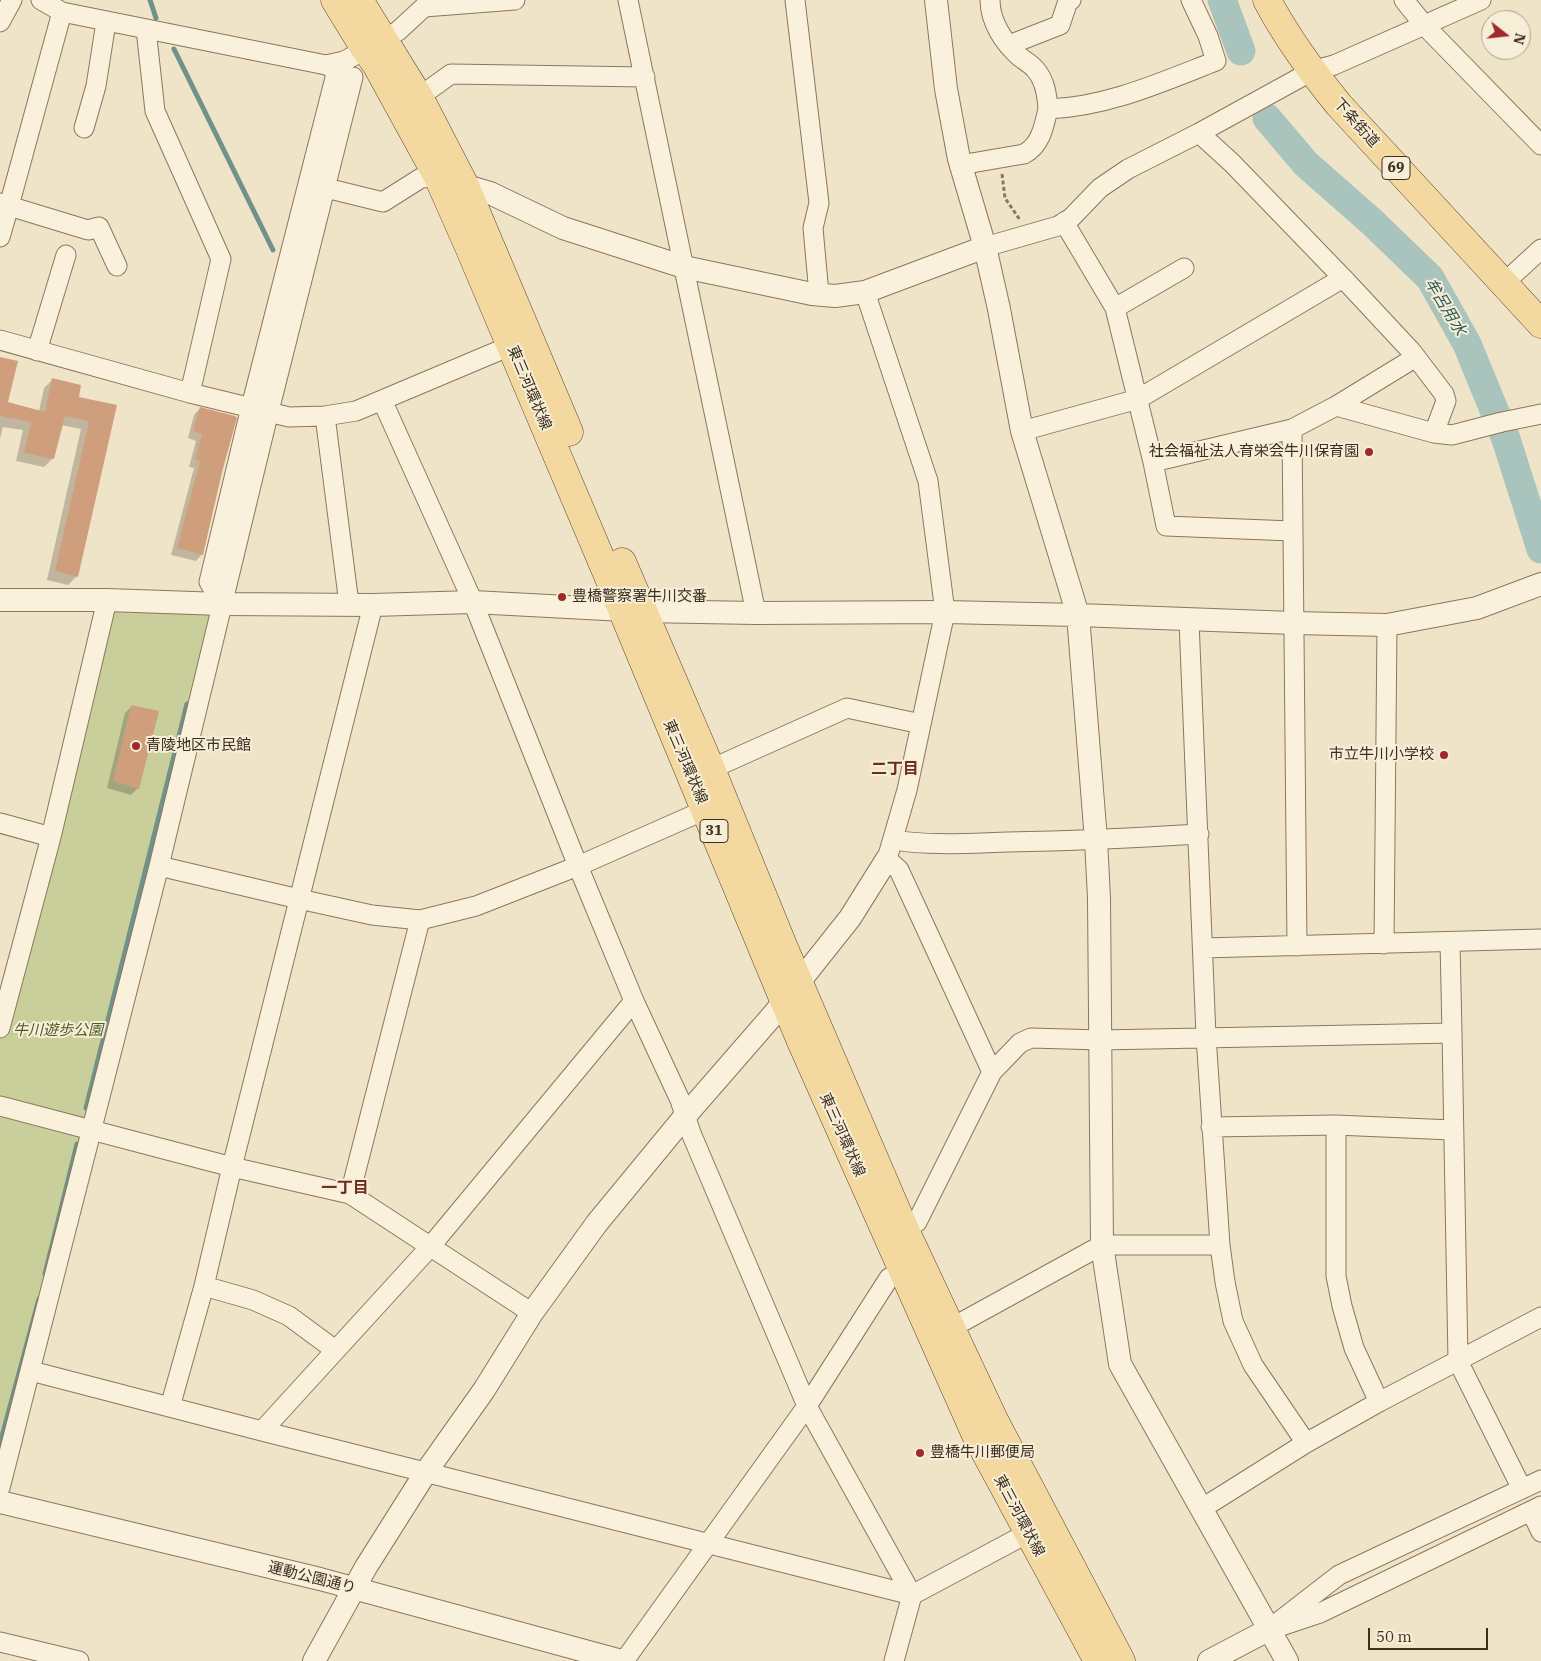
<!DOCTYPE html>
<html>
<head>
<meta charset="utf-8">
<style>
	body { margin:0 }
	#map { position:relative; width:1541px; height:1661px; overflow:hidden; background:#f0e4c8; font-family:"IBM Plex Serif",serif }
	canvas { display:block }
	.north { position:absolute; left:1481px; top:10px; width:50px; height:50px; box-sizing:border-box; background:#f7eed8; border:1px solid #ada18e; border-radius:50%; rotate:106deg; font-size:14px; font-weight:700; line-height:20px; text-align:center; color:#3d2e20 }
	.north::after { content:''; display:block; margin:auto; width:18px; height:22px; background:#9e2a2b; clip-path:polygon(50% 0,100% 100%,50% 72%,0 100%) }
	.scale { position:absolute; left:1368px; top:1628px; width:120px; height:22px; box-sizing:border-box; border:2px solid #3d2e20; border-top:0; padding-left:6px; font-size:15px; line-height:18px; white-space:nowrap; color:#3d2e20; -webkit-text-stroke:4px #f7eed8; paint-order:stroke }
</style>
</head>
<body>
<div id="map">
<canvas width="1541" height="1661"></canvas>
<div class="north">N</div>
<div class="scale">50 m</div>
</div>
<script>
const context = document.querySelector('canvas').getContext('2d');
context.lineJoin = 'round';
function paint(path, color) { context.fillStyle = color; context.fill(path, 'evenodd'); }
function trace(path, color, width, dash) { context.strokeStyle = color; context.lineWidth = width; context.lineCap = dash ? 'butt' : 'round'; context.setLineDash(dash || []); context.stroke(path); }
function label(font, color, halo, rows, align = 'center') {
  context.font = font + ' "IBM Plex Serif","Noto Sans JP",serif'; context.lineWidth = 4; context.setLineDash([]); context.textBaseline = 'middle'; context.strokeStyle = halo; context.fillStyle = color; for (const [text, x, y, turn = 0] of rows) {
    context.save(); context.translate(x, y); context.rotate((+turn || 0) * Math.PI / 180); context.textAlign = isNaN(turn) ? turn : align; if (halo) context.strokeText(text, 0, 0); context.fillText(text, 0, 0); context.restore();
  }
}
const green = new Path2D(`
	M107 600 222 604 0 1487V1028Z`);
const shadow = new Path2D(`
	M0 358 6 403 39 411 44 388 53 379 77 398 115 406 77 576 68 585 47 580 81 429 61 425 53 458 44 467 16 461 23 430 3 427 0 439Z
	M200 408 235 418 202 554 196 561 171 555 194 468 189 467 196 441 188 438 194 415Z
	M132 706 138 788 131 795 107 788 125 713Z`);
const stream = new Path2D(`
	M150 0 156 18
	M174 49 273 250
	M86 1108 187 704
	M45 1274 77 1144
	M0 1444 39 1299`);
const river = new Path2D(`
	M1222 0 1241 51
	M1267 118 1306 164 1372 222 1430 278 1467 344 1506 439 1541 549`);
const building = new Path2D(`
	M0 357 18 361 8 402 45 412 52 378 81 385 79 397 117 405 78 577 55 571 89 421 65 416 54 459 24 453 31 422 0 416Z
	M200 407 235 416 237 418 222 472 203 555 177 548 200 461 195 460 202 434 193 431Z
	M131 705 159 711 139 789 113 781Z`);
const path = new Path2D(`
	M1002 174 1005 198 1020 220`);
const minor = new Path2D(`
	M41 0 62 12 326 65 349 76
	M628 0 756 613
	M795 0 819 203 813 228 819 294
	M990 0C990 22 1004 43 1020 57 1025 61 1031 64 1035 69 1045 80 1047 95 1048 109 1107 107 1162 82 1216 61L1208 36 1191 0
	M1404 0 1424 25 1541 145
	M62 12 9 206 88 230 99 227 117 266
	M0 22 12 0
	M146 29 155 111 221 259 190 393
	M1009 45 1060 25 1068 1 1071 0
	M326 65 344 61 384 40 398 31 424 7 515 0
	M419 97 451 74 645 77
	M84 128 96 86 106 22
	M1199 133 1312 71 1334 65 1481 0
	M960 165 1024 154C1041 145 1044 126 1048 109
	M326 188 383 202 421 178 438 177
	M0 203 9 206 0 237
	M1064 222 1115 308 1153 462 1166 526 1292 531
	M985 247 1058 226 1071 218 1100 188 1128 169 1199 133 1232 163 1343 278 1138 399 1022 431
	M1343 278 1412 352 1444 394 1446 401 1434 433
	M1504 283 1541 249
	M865 292 928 481 945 612 907 790 887 859 899 870 992 1072
	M1115 308 1184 268
	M0 340 190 393 289 417 325 416 356 411 522 341
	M37 351 66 255
	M382 400 473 602 578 866 634 1001 680 1100 691 1133 807 1406 912 1595 894 1661
	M1336 406 1416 357
	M325 416 349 604
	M1153 462 1292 429
	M222 604 209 582 251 407 337 70
	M1189 621 1206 1036 1220 1245 1225 1282 1233 1321 1253 1365 1306 1443 1379 1402 1541 1317
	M711 769 847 708 921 724
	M0 823 51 837
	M894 840C931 846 971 843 1008 842 1072 841 1135 838 1199 834
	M159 866 299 899 372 915 420 920 476 906 578 866 705 810
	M1450 942 1452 1033
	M1384 944 1387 625
	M1297 946 1292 429 1336 406 1434 433 1452 435 1502 422 1541 414
	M1203 948 1541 939
	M0 1028 51 837 107 600
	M0 1106 232 1167 350 1194 532 1313
	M1336 1125V1276L1342 1306 1354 1348 1379 1402
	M1211 1127 1336 1125 1452 1130
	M350 1194 420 920
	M904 1228 917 1222 992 1072 1020 1043 1031 1038 1101 1040 1452 1033 1458 1361 1522 1489
	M204 1286 253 1300 289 1316 335 1350
	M951 1328 1102 1245H1220
	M31 1371 262 1431 912 1595 1028 1533
	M170 1407 204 1286 232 1167 373 605
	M262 1431 430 1247 634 1001
	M0 1488 159 866 269 411 353 77
	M1201 1509 1306 1443
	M1531 1511 1541 1532
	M1281 1626 1320 1613 1541 1506
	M1268 1630 1339 1575 1541 1480
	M0 1642 79 1661
	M624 1661 807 1406 889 1278 902 1271`);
const tertiary = new Path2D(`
	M936 0 946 89 959 159 985 247 999 309 1022 431 1078 615 1096 840 1099 898 1102 1245 1120 1364 1287 1661
	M453 182 490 193 563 228 684 267 812 294 835 296 865 292 985 247
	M0 600H107L222 604 373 605 473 602 643 611 756 613 945 612 1078 615 1293 623 1387 625 1477 608 1541 584
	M0 1502 320 1579 622 1661
	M314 1661 366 1567 426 1472 484 1390 532 1313 597 1223 686 1115 773 1015 850 918 887 859
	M1209 1661 1268 1630`);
const primary = new Path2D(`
	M335 0 365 49 376 64 438 177 469 247 609 578 800 1039 976 1435 1098 1661
	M359 0 419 97 465 186 569 432
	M1267 0C1287 38 1312 72 1339 105L1541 324
	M622 562 711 769 784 948 904 1228 994 1420 1121 1661`);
const markers = [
	[1369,452,5,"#9e2a2b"],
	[562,597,5,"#9e2a2b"],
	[136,746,5,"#9e2a2b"],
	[1444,755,5,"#9e2a2b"],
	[920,1453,5,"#9e2a2b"]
];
const shields = [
	[1396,168,28],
	[714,831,28]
];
const shieldNames = [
	["69",1396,168],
	["31",714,831]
];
const streetNames = [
	["下条街道",1356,123,48],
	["東三河環状線",529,388,67],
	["東三河環状線",685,762,67],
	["東三河環状線",842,1135,66],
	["東三河環状線",1019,1516,62],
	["運動公園通り",312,1578,14]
];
const poiNames = [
	["社会福祉法人育栄会牛川保育園",1359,452,"right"],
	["豊橋警察署牛川交番",572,597],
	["青陵地区市民館",146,746],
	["市立牛川小学校",1434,755,"right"],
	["豊橋牛川郵便局",930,1453]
];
const parkNames = [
	["牛川遊歩公園",58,1031]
];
const waterNames = [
	["牟呂用水",1445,307,59]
];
const neighbourhoodNames = [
	["二丁目",895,769],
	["一丁目",345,1188]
];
paint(green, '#c9cf9b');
paint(shadow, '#0003');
trace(stream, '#6f938a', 5);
trace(river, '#a9c4bc', 29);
paint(building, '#cf9f7d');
trace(minor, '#8d765c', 21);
trace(tertiary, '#8d765c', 24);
trace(primary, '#5b4430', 29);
trace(path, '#8d765c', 3, [4, 2.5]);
trace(minor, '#faf1dc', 19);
trace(tertiary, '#faf1dc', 22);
trace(primary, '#f3d9a0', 28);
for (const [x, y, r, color] of markers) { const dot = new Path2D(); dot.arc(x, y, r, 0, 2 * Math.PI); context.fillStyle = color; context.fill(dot); trace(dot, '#f7eed8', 2); }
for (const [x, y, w] of shields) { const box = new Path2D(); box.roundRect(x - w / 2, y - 11.5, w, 23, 4); context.fillStyle = '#f7eed8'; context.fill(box); trace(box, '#3d2e20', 1); }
label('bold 14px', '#3d2e20', null, shieldNames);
label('15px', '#3d2e20', '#f7eed8', streetNames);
label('15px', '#3d2e20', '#f7eed8', poiNames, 'left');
label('italic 15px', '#4d5a26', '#f7eed8', parkNames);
label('italic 16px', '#2f5d5a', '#f7eed8', waterNames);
label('bold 16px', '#6b2e1e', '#f7eed8', neighbourhoodNames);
</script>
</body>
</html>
